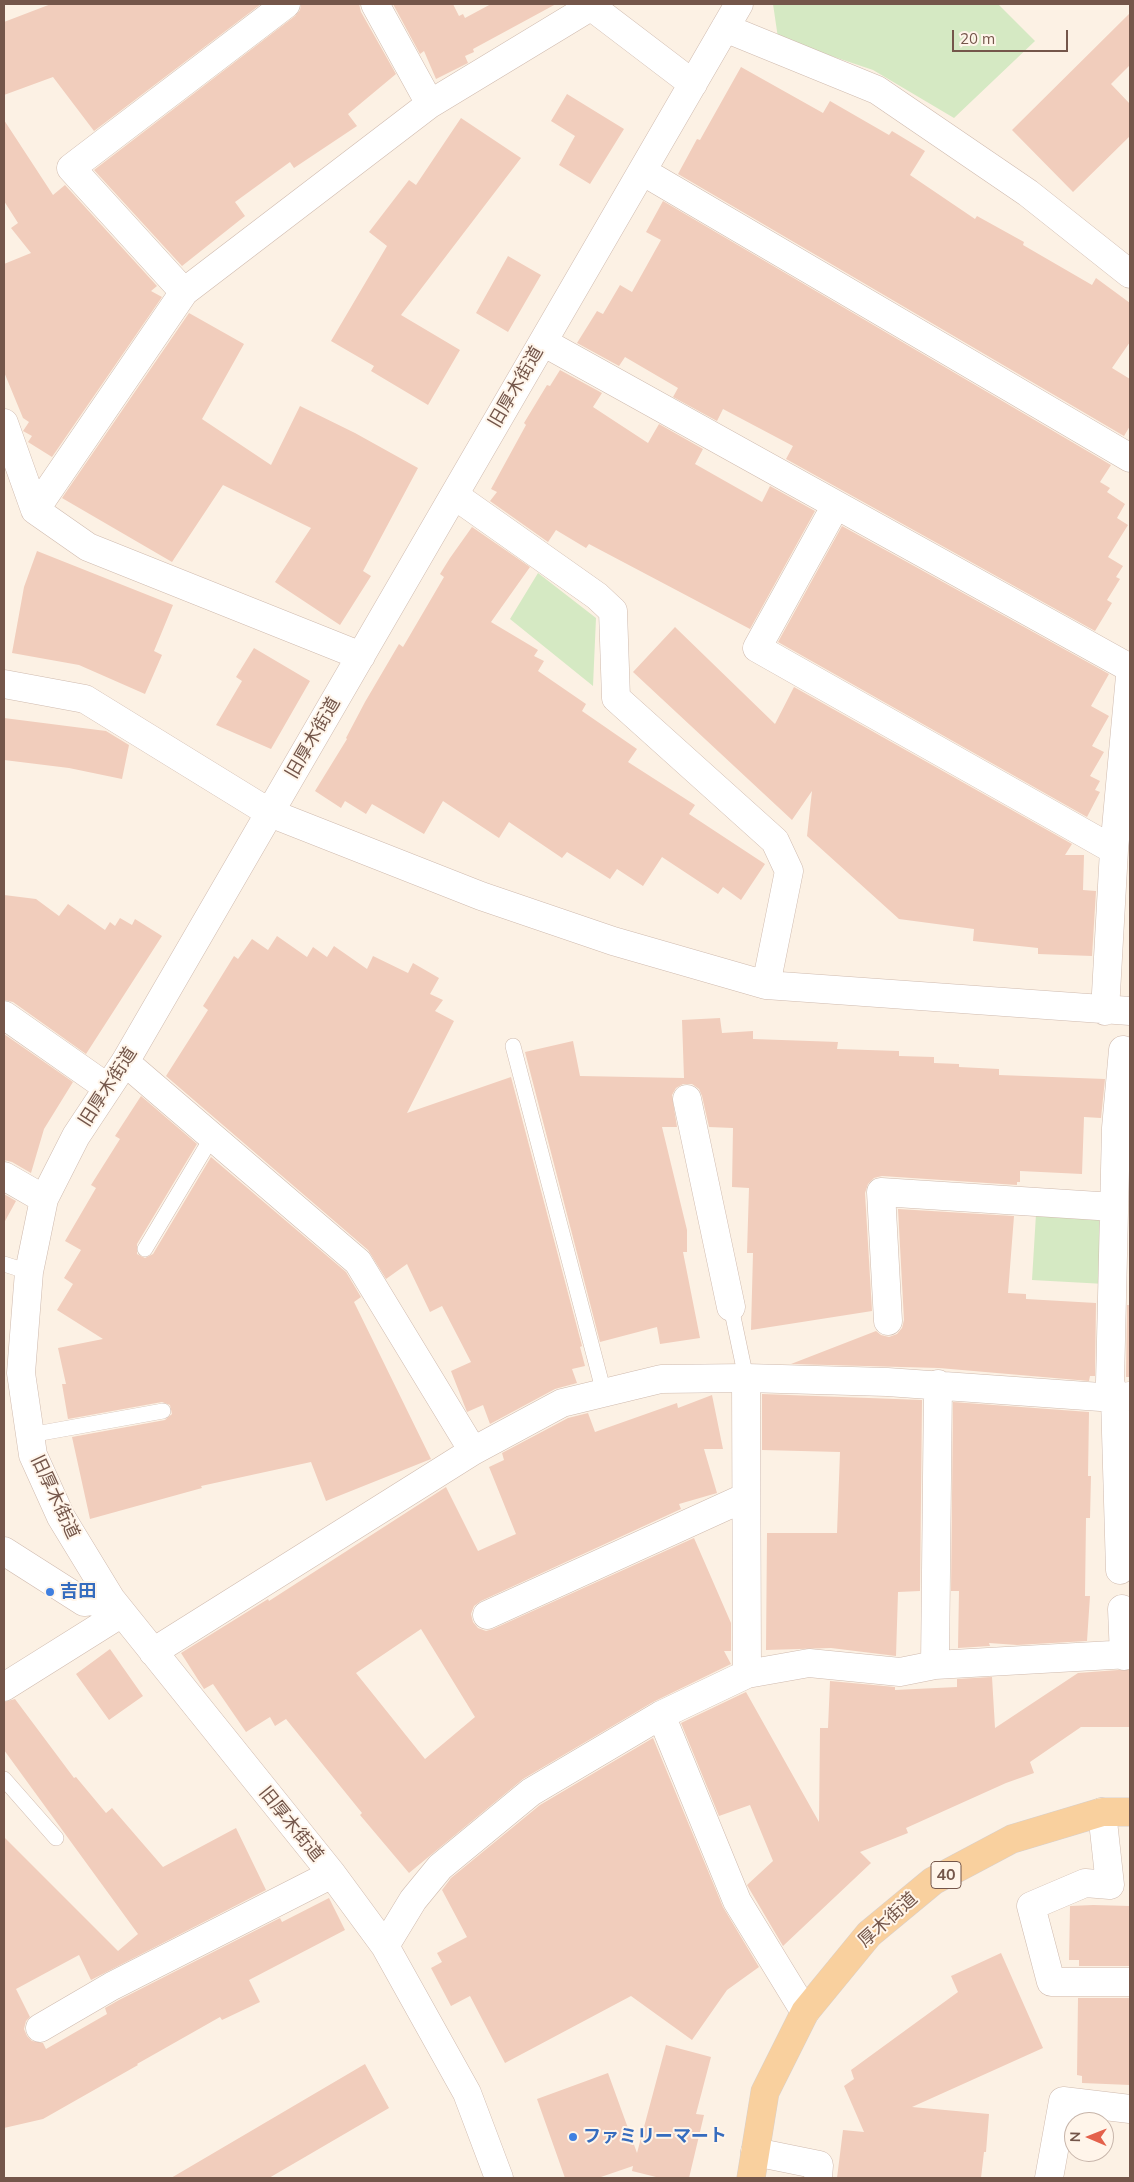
<!DOCTYPE html>
<html>
<head>
<meta charset="utf-8">
<style>
	body { margin:0 }
	#map { position:relative; width:1134px; height:2182px; overflow:hidden; background:#fcf1e4; font-family:Mulish,sans-serif }
	canvas { display:block }
	.frame { position:absolute; inset:0; border:5px solid #74564a; pointer-events:none }
	.north { position:absolute; left:1064px; top:2112px; width:50px; height:50px; box-sizing:border-box; background:#fff5ea; border:1px solid #c7b5aa; border-radius:50%; rotate:271deg; font-size:14px; font-weight:700; line-height:20px; text-align:center; color:#74564a }
	.north::after { content:''; display:block; margin:auto; width:18px; height:22px; background:#e4614b; clip-path:polygon(50% 0,100% 100%,50% 72%,0 100%) }
	.scale { position:absolute; left:952px; top:30px; width:116px; height:22px; box-sizing:border-box; border:2px solid #74564a; border-top:0; padding-left:6px; font-size:15px; line-height:18px; white-space:nowrap; color:#74564a; -webkit-text-stroke:4px #fff5ea; paint-order:stroke }
</style>
</head>
<body>
<div id="map">
<canvas width="1134" height="2182"></canvas>
<div class="frame"></div>
<div class="north">N</div>
<div class="scale">20 m</div>
</div>
<script>
const context = document.querySelector('canvas').getContext('2d');
context.lineJoin = 'round';
function paint(path, color) { context.fillStyle = color; context.fill(path, 'evenodd'); }
function trace(path, color, width, dash) { context.strokeStyle = color; context.lineWidth = width; context.lineCap = dash ? 'butt' : 'round'; context.setLineDash(dash || []); context.stroke(path); }
function label(font, color, halo, rows, align = 'center') {
  context.font = font + ' Mulish,"Noto Sans JP",sans-serif'; context.lineWidth = 4; context.setLineDash([]); context.textBaseline = 'middle'; context.strokeStyle = halo; context.fillStyle = color; for (const [text, x, y, turn = 0] of rows) {
    context.save(); context.translate(x, y); context.rotate((+turn || 0) * Math.PI / 180); context.textAlign = isNaN(turn) ? turn : align; if (halo) context.strokeText(text, 0, 0); context.fillText(text, 0, 0); context.restore();
  }
}
const green = new Path2D(`
	M773 4H998L1035 41 954 118 873 70 778 38Z
	M538 573 596 618 593 686 510 619Z
	M1036 1214 1107 1216 1105 1284 1032 1280Z`);
const building = new Path2D(`
	M51 4H261L94 131 53 77 4 95V22Z
	M301 4H359L361 12 396 74 348 114 357 126 294 168 290 162 235 202 245 216 182 266 94 170 295 16 300 10Z
	M393 4H453L459 16 463 14 465 18 491 4H556L473 49 474 52 465 56 468 63 436 79 424 51 420 54Z
	M1130 13V65L1111 84 1130 104V136L1073 192 1012 130Z
	M741 67 823 113 830 101 889 135 892 131 925 151 910 175 975 219 977 216 1024 242 1023 245 1092 285 1096 278 1130 303V342L1112 368 1130 379V426L1124 436 678 174 697 139 700 140Z
	M567 94 624 129 590 184 559 165 575 136 551 121Z
	M461 118 521 158 401 315 460 350 428 405 371 371 374 366 331 341 387 246 369 232 409 180 416 185Z
	M4 120 53 195 65 185 157 286 151 291 162 297 52 457 28 442 32 436 23 431 29 422 23 418 4 372V264L31 253 11 228 18 223 4 201Z
	M663 201 1111 465 1100 482 1110 488 1107 492 1125 504 1117 518 1128 525 1108 557 1123 566 1116 577 1120 579 1107 600 1112 603 1095 631 786 459 793 446 723 409 717 421 673 397 678 388 625 357 619 366 577 343 597 311 603 314 620 285 632 292 661 240 646 232Z
	M508 256 541 275 508 332 476 313Z
	M189 313 244 344 202 419 271 465 300 406 355 433 418 468 363 571 371 576 340 625 275 582 311 528 223 485 172 562 62 498Z
	M560 370 602 393 593 407 648 443 659 424 703 449 695 464 762 502 770 486 815 511 750 629 589 544 586 548 556 530 548 542 490 501 497 492 491 489 526 425 524 423 547 385 550 386Z
	M842 526 1109 674 1091 706 1109 716 1092 746 1104 752 1090 776 1100 781 1095 790 1100 792 1087 817 778 642Z
	M472 527 530 567 491 622 538 650 534 656 544 661 538 671 586 704 582 711 637 749 628 762 695 805 689 814 765 864 741 900 723 887 718 894 662 857 643 886 617 869 610 879 567 852 562 858 509 822 499 838 443 801 424 834 372 804 366 814 345 801 341 808 315 791 347 739 346 738 365 702 399 644 403 647 444 577 440 574 450 558Z
	M37 551 173 605 154 651 162 655 145 694 79 665 12 653 24 587Z
	M675 627 775 724 794 687 1072 844 1065 855H1084L1083 890 1096 891 1092 956 1038 954V948L973 941 974 929 899 919 807 836 812 791 792 820 633 672Z
	M254 648 310 681 271 749 216 725 242 681 236 677Z
	M4 718 106 731 129 745 122 779 69 768 4 760Z
	M4 895 36 899 59 916 68 904 105 930 110 922 115 926 120 918 132 925 135 919 162 936 86 1054 13 1002 4 1000Z
	M277 936 307 957 313 947 327 957 334 946 367 969 373 956 408 973 413 963 439 978 430 994 443 1000 435 1011 454 1021 407 1113 511 1077 582 1346 580 1347 585 1366 572 1369 577 1383 555 1389 490 1424 483 1405 467 1412 451 1371 471 1362 442 1306 430 1312 407 1264 386 1279 368 1250 166 1076 208 1010 203 1006 234 956 238 959 252 939 268 950Z
	M720 1018 722 1033 753 1031V1039L838 1042 837 1049 899 1051V1056L934 1057V1063L959 1064V1067L999 1069V1075L1105 1079 1101 1118 1084 1117 1082 1174 1020 1171V1182H1017V1185L882 1176 874 1178 868 1184 865 1193 872 1311 751 1330 753 1253H747L749 1188 732 1187 733 1128 709 1127 702 1096 699 1089 692 1084H683L676 1088 672 1095 677 1127H662L687 1230V1252H683L700 1338 660 1344 657 1327 600 1342 525 1052 573 1041 580 1076 684 1078 682 1020Z
	M4 1034 73 1082 44 1129 31 1173 12 1162 4 1160Z
	M141 1096 197 1144 137 1244V1254L145 1258 153 1254 211 1157 346 1272 361 1297 354 1302 431 1459 326 1501 311 1462 201 1486 202 1488 90 1519 72 1437 165 1420 172 1414 170 1405 162 1402 68 1419 62 1384H66L58 1348 103 1339 57 1310 73 1284 64 1278 81 1250 65 1241 96 1188 91 1185 120 1139 115 1136Z
	M4 1194 16 1201 4 1223Z
	M898 1209 1014 1216 1008 1293 1026 1294V1299L1096 1303 1095 1376H1090L1089 1381 939 1368 791 1364 876 1331 881 1335 889 1337 897 1334 902 1328 904 1320Z
	M1127 1305H1130V1377H1126Z
	M762 1394 922 1400 920 1591 898 1592 896 1656 831 1648 766 1650 767 1533H837L840 1452 762 1450Z
	M712 1395 723 1449H704L717 1493 679 1504 681 1509 481 1601 474 1606 471 1614 473 1622 478 1628 486 1631 493 1629 694 1538 731 1623V1651H724L731 1664 653 1702 523 1779 409 1873 360 1815 362 1813 286 1719 275 1726 270 1717 246 1732 213 1684 204 1689 181 1653 268 1599 269 1601 446 1487 478 1551 516 1534 489 1467 504 1460 502 1453 568 1418 588 1413 595 1432 677 1403 678 1408ZM421 1629 475 1717 425 1759 356 1673Z
	M953 1402 1089 1412 1088 1476H1091L1090 1518H1086L1085 1596H1090L1087 1641 1017 1645 989 1643 990 1646 958 1648 959 1591H951Z
	M110 1649 143 1696 109 1720 76 1674Z
	M1118 1670H1130V1727H1081L1030 1762 1034 1773 1006 1783 906 1828 908 1833 860 1852 871 1863 783 1946 747 1885 773 1861 750 1805 719 1816 681 1723 746 1692 819 1822 820 1728H828L830 1681 895 1687V1690L957 1687V1679L992 1677 995 1728 1078 1673Z
	M15 1699 74 1778 76 1777 106 1813 112 1808 163 1867 236 1828 266 1890 91 1980 79 1955 16 1989 30 2017 26 2021 24 2029 27 2036 32 2041 43 2043 46 2049 107 2014 105 2008 119 2000 280 1918 282 1922 329 1898 345 1930 249 1980 260 2002 222 2020 220 2017 137 2064 138 2065 43 2119 4 2128V1837L118 1951 138 1934 4 1750V1702Z
	M653 1738 723 1907 759 1967 727 1990 692 2040 631 1996 505 2063 470 1996 451 2006 431 1968 442 1962 437 1953 467 1937 442 1890 451 1878 540 1805Z
	M1093 1905 1130 1906V1966H1079V1960H1069L1070 1906Z
	M1001 1953 1043 2048 912 2107 989 2114 986 2152H984L981 2178H837L843 2130 864 2132 844 2086 854 2079 851 2070 958 1992 951 1976Z
	M1078 1998H1130V2085L1082 2083V2076L1077 2075Z
	M666 2045 711 2057 696 2114 704 2115 689 2178H660L632 2171 633 2166 598 2178H565L537 2099 608 2073 637 2153Z
	M365 2064 389 2108 269 2178H171Z`);
const service = new Path2D(`
	M513 1046 604 1393
	M145 1249 212 1137
	M4 1264 29 1272
	M731 1307 746 1378
	M30 1435 163 1411
	M4 1779 56 1838`);
const minor = new Path2D(`
	M375 4 430 104
	M588 4 693 84
	M725 28 877 90 1028 193 1130 274
	M642 171 1130 458
	M184 292 71 168 286 4
	M543 342 1130 668
	M4 423 35 510 88 547 361 656
	M454 495 597 596 613 611 616 698 775 841 789 871 766 985
	M836 505 757 648 1114 850
	M35 510 184 292 430 104 590 7
	M4 684 85 699 270 813 481 896 613 941 766 985 1130 1011
	M1105 1011 1114 850 1130 676
	M4 1015 108 1088
	M125 1062 358 1262 473 1451
	M687 1099 731 1307
	M4 1176 44 1199
	M888 1321 881 1192 1114 1207
	M746 1378 747 1674
	M4 1551 84 1602 111 1599
	M1120 1570 1115 1398 1110 1382 1116 1128 1123 1050
	M1122 1609 1124 1656
	M487 1615 746 1497
	M153 1652 473 1451 562 1403 661 1379 746 1378 887 1382 1115 1398 1130 1396
	M935 1665 938 1384
	M4 1687 122 1613
	M661 1715 737 1901 805 2012
	M1102 1812 1110 1885 1085 1883 1031 1906 1051 1982H1130
	M385 1946 413 1900 440 1867 531 1792 661 1715 747 1674 809 1663 900 1672 935 1665 1130 1654
	M40 2028 112 1986 332 1874
	M755 2152 819 2165 818 2178
	M499 2178 467 2093 385 1946 332 1874 111 1599 61 1517 33 1455 21 1373 29 1272 44 1199 76 1136 125 1062 739 4
	M1049 2178 1063 2101 1130 2109`);
const primary = new Path2D(`
	M751 2178 765 2092 805 2012 869 1934 933 1881 1012 1839 1102 1812H1130`);
const markers = [
	[50,1592,5,"#3f7fe0"],
	[573,2137,5,"#3f7fe0"]
];
const shields = [
	[946,1875,30]
];
const shieldNames = [
	["40",946,1875]
];
const streetNames = [
	["旧厚木街道",516,387,-60],
	["旧厚木街道",313,738,-60],
	["旧厚木街道",108,1087,-57],
	["旧厚木街道",55,1497,65],
	["旧厚木街道",291,1824,51],
	["厚木街道",888,1920,-42]
];
const shopNames = [
	["吉田",60,1592],
	["ファミリーマート",583,2137]
];
paint(green, '#d5e9c3');
paint(building, '#f1cdbc');
trace(service, '#cfbaae', 16);
trace(minor, '#cfbaae', 29);
trace(primary, '#d8d0cc', 29);
trace(service, '#fff', 15);
trace(minor, '#fff', 28);
trace(primary, '#f9d09e', 28);
for (const [x, y, r, color] of markers) { const dot = new Path2D(); dot.arc(x, y, r, 0, 2 * Math.PI); context.fillStyle = color; context.fill(dot); trace(dot, '#fff5ea', 2); }
for (const [x, y, w] of shields) { const box = new Path2D(); box.roundRect(x - w / 2, y - 13.5, w, 27, 4); context.fillStyle = '#fff5ea'; context.fill(box); trace(box, '#74564a', 1); }
label('bold 16px', '#74564a', null, shieldNames);
label('18px', '#74564a', '#fff5ea', streetNames);
label('bold 18px', '#366cbe', '#fff5ea', shopNames, 'left');
</script>
</body>
</html>
